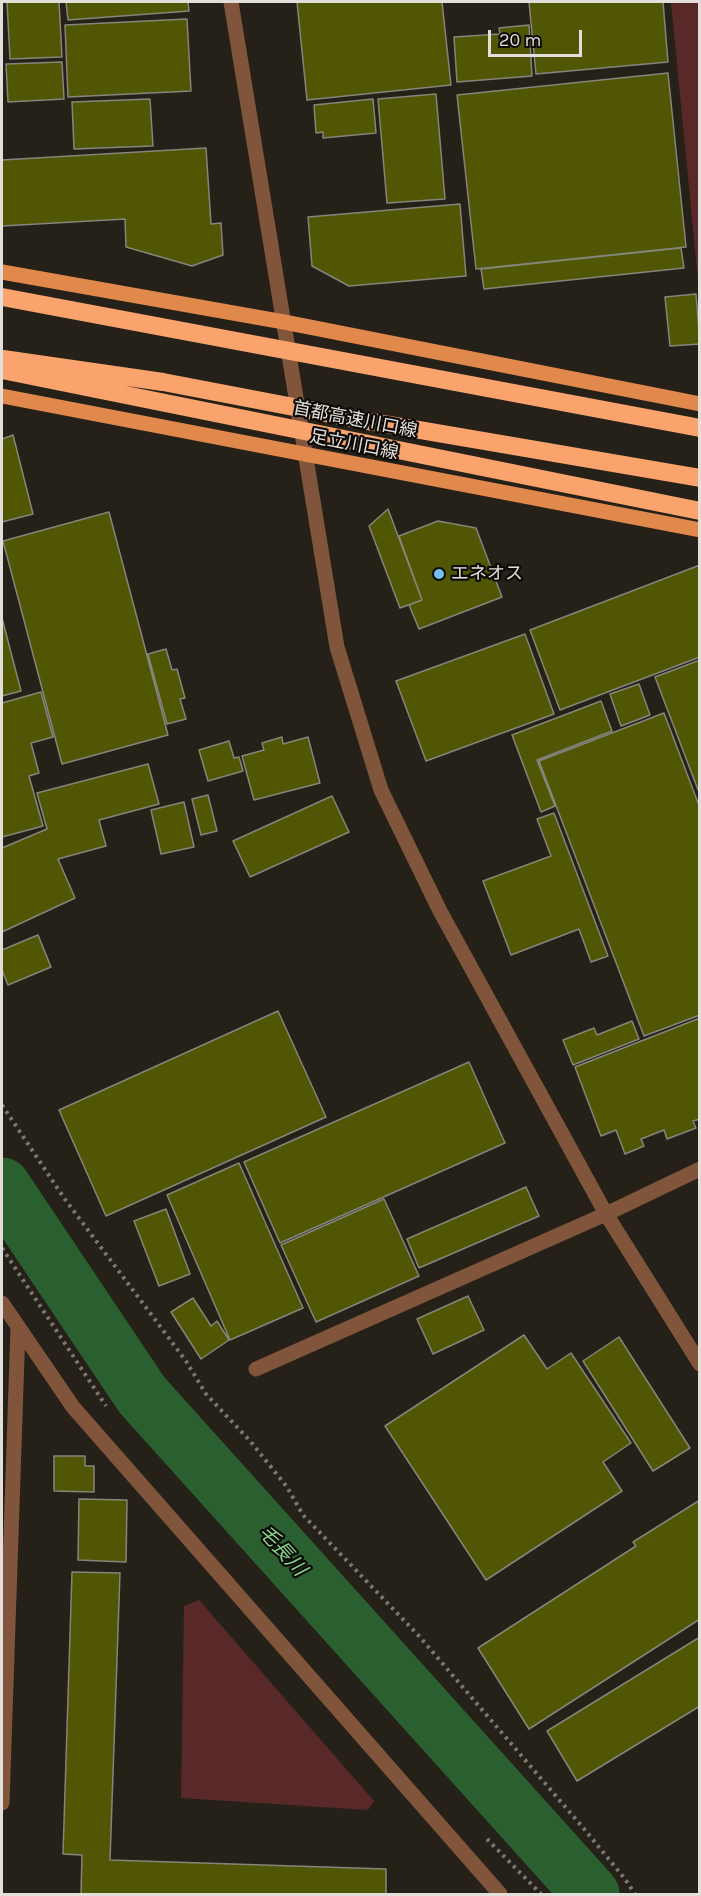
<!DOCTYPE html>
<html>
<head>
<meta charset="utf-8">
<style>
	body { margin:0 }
	#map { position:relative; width:701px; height:1896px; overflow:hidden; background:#252118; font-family:Karla,sans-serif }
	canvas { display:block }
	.frame { position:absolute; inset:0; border:3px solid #e2dfda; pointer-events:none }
	.scale { position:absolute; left:488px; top:30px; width:94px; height:27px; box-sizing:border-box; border:3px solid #e2dfda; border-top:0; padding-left:8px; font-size:18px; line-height:21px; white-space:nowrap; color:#e2dfda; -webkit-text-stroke:4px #0c0a07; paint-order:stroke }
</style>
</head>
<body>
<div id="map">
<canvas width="701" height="1896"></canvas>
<div class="frame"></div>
<div class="scale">20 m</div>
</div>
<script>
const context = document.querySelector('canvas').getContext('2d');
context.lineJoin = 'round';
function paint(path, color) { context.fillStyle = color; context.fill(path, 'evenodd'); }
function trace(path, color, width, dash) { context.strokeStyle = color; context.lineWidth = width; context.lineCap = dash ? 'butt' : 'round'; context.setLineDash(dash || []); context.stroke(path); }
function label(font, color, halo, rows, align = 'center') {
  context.font = font + ' Karla,"Noto Sans JP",sans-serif'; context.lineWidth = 4.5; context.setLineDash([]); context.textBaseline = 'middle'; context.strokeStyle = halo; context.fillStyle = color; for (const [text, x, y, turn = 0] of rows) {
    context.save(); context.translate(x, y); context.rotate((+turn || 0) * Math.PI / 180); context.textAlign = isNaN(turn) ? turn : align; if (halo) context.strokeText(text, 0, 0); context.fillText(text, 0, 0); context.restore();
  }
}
const green = new Path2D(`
	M671 2H699V291Z
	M199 1600 374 1801 368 1810 181 1798 184 1606Z`);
const river = new Path2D(`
	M2 1186 142 1395 591 1894`);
const building = new Path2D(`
	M7 2H59L62 57 10 59Z
	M66 2H188L189 11 68 20Z
	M297 2H442L451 85 307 100Z
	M529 2H663L668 62 536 74Z
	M187 19 191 91 68 97 65 25Z
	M529 25 532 76 457 82 454 37 500 34 499 28Z
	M62 62 64 99 8 102 6 64Z
	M668 73 686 247 476 269 457 95Z
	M436 94 445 199 387 203 378 99Z
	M150 99 153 146 74 149 72 102Z
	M373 99 376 133 323 138V132L316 133 314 105Z
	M206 148 211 224 221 223 223 255 192 266 126 247 125 219 2 226V160Z
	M460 204 466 276 349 286 312 266 308 217Z
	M681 248 684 268 484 289 481 269Z
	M696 294 700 344 670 346 665 297Z
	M13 435 33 514 2 522V439Z
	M388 509 422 600 400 608 369 526Z
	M109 512 168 735 62 764 3 541Z
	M438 521 476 528 502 597 419 629 409 605 422 600 399 536Z
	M700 565V657L560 710 530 630Z
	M2 618 21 691 2 696Z
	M525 634 554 714 426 761 396 681Z
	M166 649 172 670 177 669 185 698 180 699 186 719 167 724 148 654Z
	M700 660V795L655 677Z
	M639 684 650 715 621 726 610 694Z
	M41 692 53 737 31 743 39 773 29 776 43 826 2 837V703Z
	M601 701 612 731 537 760 555 806 541 812 512 735Z
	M664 713 700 808V1015L644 1036 539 761Z
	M282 737 283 744 308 737 320 783 254 800 242 756 264 750 262 743Z
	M229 741 234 758 239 757 243 771 208 781 199 750Z
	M148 764 159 804 99 820 106 846 58 859 75 898 2 932V848L47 829 37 793Z
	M208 795 217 831 201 835 192 799Z
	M332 796 349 832 250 877 233 841Z
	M184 802 194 847 161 854 151 810Z
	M554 813 608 956 591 962 579 929 511 955 483 881 551 856 537 819Z
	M38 935 51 967 8 985 2 970V950Z
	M278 1011 326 1117 106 1216 59 1110Z
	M700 1018V1119L693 1121 696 1128 667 1139 664 1130 641 1139 644 1146 625 1154 616 1130 601 1136 575 1067Z
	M632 1021 639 1039 573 1065 563 1040 594 1028 597 1035Z
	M469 1062 505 1143 280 1243 244 1162Z
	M239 1163 303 1308 230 1340 167 1195Z
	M526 1187 539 1216 419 1268 407 1239Z
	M384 1199 419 1276 316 1322 281 1245Z
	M166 1209 190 1274 159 1286 134 1221Z
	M468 1296 484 1330 433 1354 417 1319Z
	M193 1298 211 1326 217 1321 229 1340 201 1359 171 1312Z
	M524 1335 547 1369 571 1353 631 1443 603 1462 622 1491 486 1580 385 1426Z
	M619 1337 690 1448 653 1471 583 1361Z
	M54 1456H85V1466H94V1492L54 1491Z
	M79 1499 127 1500 126 1562 78 1560Z
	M700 1500V1619L529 1729 478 1648 636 1546 633 1542Z
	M72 1572 120 1573 110 1860 386 1869V1894H81L82 1855 63 1854Z
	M700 1637V1706L577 1781 547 1731Z`);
const path = new Path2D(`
	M2 1105 64 1198 186 1361 206 1394 251 1442 287 1487 303 1515 419 1636 585 1830 625 1879 635 1894
	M2 1248 106 1406
	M487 1839 541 1894`);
const minor = new Path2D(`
	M231 2 337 647 381 790 440 911 606 1214 700 1364
	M2 1303 73 1407 500 1894
	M256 1369 606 1214 700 1169
	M2 1803 18 1327`);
const major = new Path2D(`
	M2 272 284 322 700 404
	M2 396 700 530`);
const highwayBridge = new Path2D(`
	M2 297 700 428
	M3 359 163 382 367 421 700 478
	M2 370 700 511`);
const markers = [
	[439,574,6,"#71c1f5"]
];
const streetNames = [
	["首都高速川口線",355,420,11],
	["足立川口線",354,445,11]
];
const poiNames = [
	["エネオス",451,574]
];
const waterNames = [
	["毛長川",282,1551,48]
];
paint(green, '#592828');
trace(river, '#2a602f', 57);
paint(building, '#505603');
trace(building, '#84867b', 1.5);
trace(path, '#7c7871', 4, [3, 4.5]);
trace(minor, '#81553b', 15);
trace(major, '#e1884d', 15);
trace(highwayBridge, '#faa36c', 18);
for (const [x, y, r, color] of markers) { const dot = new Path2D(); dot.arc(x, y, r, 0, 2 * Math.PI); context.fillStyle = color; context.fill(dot); trace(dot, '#0c0a07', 2); }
label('18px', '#e2dfda', '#0c0a07', streetNames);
label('18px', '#e2dfda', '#0c0a07', poiNames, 'left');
label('italic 20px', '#89d58d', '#0c0a07', waterNames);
</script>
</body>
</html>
